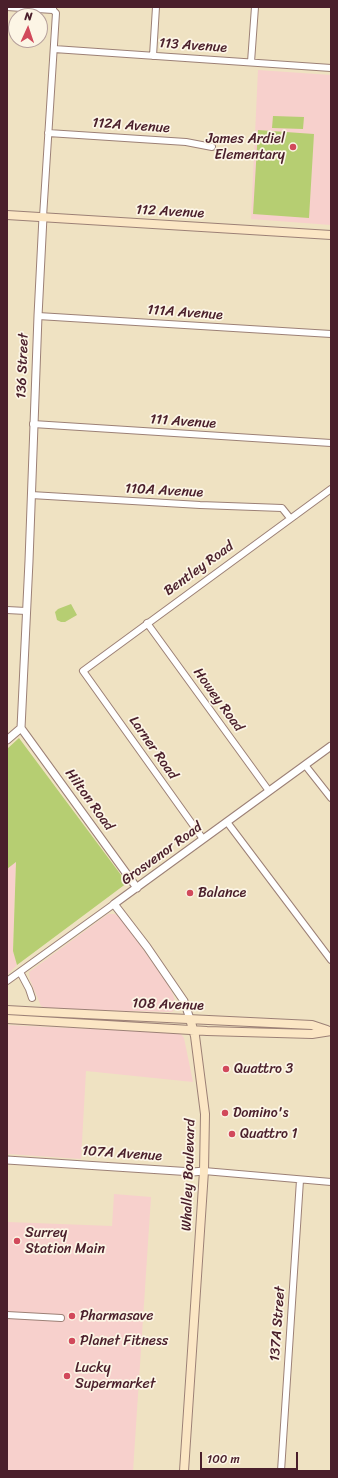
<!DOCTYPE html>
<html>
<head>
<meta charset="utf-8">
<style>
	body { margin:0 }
	#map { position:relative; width:338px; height:1478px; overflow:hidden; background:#efe2c2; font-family:Sriracha,sans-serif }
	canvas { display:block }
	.frame { position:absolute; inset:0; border:8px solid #4a1f2b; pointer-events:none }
	.north { position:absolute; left:8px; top:8px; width:40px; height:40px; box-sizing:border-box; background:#fcf5e5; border:1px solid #b59f9b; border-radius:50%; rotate:3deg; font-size:11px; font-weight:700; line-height:16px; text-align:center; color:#4a1f2b }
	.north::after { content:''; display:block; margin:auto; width:14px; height:18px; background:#d1495b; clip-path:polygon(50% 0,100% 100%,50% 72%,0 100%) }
	.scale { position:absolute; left:200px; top:1452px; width:98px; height:18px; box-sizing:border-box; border:2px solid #4a1f2b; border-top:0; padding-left:5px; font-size:12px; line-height:14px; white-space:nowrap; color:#4a1f2b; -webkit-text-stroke:3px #fcf5e5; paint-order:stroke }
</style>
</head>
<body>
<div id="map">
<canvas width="338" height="1478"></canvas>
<div class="frame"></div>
<div class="north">N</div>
<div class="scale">100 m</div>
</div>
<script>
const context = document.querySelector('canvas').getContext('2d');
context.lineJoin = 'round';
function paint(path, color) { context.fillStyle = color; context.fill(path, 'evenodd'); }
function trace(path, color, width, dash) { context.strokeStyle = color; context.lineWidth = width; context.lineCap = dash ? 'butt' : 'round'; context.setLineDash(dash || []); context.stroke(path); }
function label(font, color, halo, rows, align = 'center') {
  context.font = font + ' Sriracha,sans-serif'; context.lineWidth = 3.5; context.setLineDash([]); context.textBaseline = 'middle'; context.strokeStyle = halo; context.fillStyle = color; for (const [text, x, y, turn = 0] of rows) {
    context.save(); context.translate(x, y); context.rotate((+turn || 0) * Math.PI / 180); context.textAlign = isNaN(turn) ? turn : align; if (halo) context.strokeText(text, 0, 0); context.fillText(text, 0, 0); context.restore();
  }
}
const built = new Path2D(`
	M258 70 331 75V225L251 219Z
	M16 861 13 951 17 965 7 975V869Z
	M108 914H115L123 921 166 982 173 994 176 1004V1007L172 1012 48 1009 41 1006 30 980 29 972Z
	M7 1025 180 1033 184 1038 193 1082 86 1071 81 1159 7 1154Z
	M114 1194 151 1197 133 1471H7V1263L8 1222 112 1226Z`);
const green = new Path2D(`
	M273 116 304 117 303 129 272 128Z
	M258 130 314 134 309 218 253 214Z
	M71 604 77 615 65 622H61L57 620 55 612 58 609Z
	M19 738 127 883 17 965 13 951 16 862 7 869V749Z`);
const minor = new Path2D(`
	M7 7 53 10
	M54 49 331 68
	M153 56 156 7
	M251 62 255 7
	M48 133 186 142 212 147
	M43 217 56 13 53 10V7
	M38 316 331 334
	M33 424 331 443
	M31 495 200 505 282 508 290 518
	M7 610 26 611
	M147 623 269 791
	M305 765 331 798
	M227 822 331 960
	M203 839 83 671 331 489
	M20 972 29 989 32 998
	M7 981 114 904
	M204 1171 331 1182
	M7 1315 61 1318
	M281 1471 300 1180`);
const tertiary = new Path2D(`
	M21 728 29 561 38 316 43 217
	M21 728 137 888
	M7 740 21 728
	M190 1019 184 1001 147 947 114 904 331 746
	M7 1160 193 1172 204 1171`);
const secondary = new Path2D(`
	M7 215 331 235
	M7 1010 43 1012 312 1025 327 1030
	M7 1019 207 1031 312 1034 331 1031
	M184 1471 204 1171 205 1114 195 1036 190 1019`);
const markers = [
	[293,147,4,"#d1495b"],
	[190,893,4,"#d1495b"],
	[226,1069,4,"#d1495b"],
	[225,1113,4,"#d1495b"],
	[232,1134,4,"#d1495b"],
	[17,1241,4,"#d1495b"],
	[72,1316,4,"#d1495b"],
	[72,1341,4,"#d1495b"],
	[67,1376,4,"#d1495b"]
];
const streetNames = [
	["113 Avenue",193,46,4],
	["112A Avenue",131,126,4],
	["112 Avenue",170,212,3],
	["111A Avenue",185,313,4],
	["136 Street",23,366,-88],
	["111 Avenue",183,422,4],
	["110A Avenue",164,491,3],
	["Bentley Road",199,569,-36],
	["Howey Road",218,700,54],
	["Larner Road",153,748,55],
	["Hilton Road",89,800,54],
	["Grosvenor Road",162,854,-36],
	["108 Avenue",168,1005,2],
	["107A Avenue",122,1154,4],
	["Whalley Boulevard",189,1175,-88],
	["137A Street",278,1324,-86]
];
const poiNames = [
	["James Ardiel",285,139,"right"],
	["Elementary",285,155,"right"],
	["Balance",198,893],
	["Quattro 3",234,1069],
	["Domino's",233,1113],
	["Quattro 1",240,1134],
	["Surrey",25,1233],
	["Station Main",25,1249],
	["Pharmasave",80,1316],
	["Planet Fitness",80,1341],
	["Lucky",75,1368],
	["Supermarket",75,1384]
];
paint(built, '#f7d0cc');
paint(green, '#b6ce72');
trace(minor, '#9c8076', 8);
trace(tertiary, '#9c8076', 9);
trace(secondary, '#9c8076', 10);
trace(minor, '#fff', 6);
trace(tertiary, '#fff', 7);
trace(secondary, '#fbe6c4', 8);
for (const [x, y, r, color] of markers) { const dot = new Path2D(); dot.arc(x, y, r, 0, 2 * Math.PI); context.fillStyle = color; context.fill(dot); trace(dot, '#fcf5e5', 1.5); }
label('14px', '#4a1f2b', '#fcf5e5', streetNames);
label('14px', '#4a1f2b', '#fcf5e5', poiNames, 'left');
</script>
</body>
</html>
